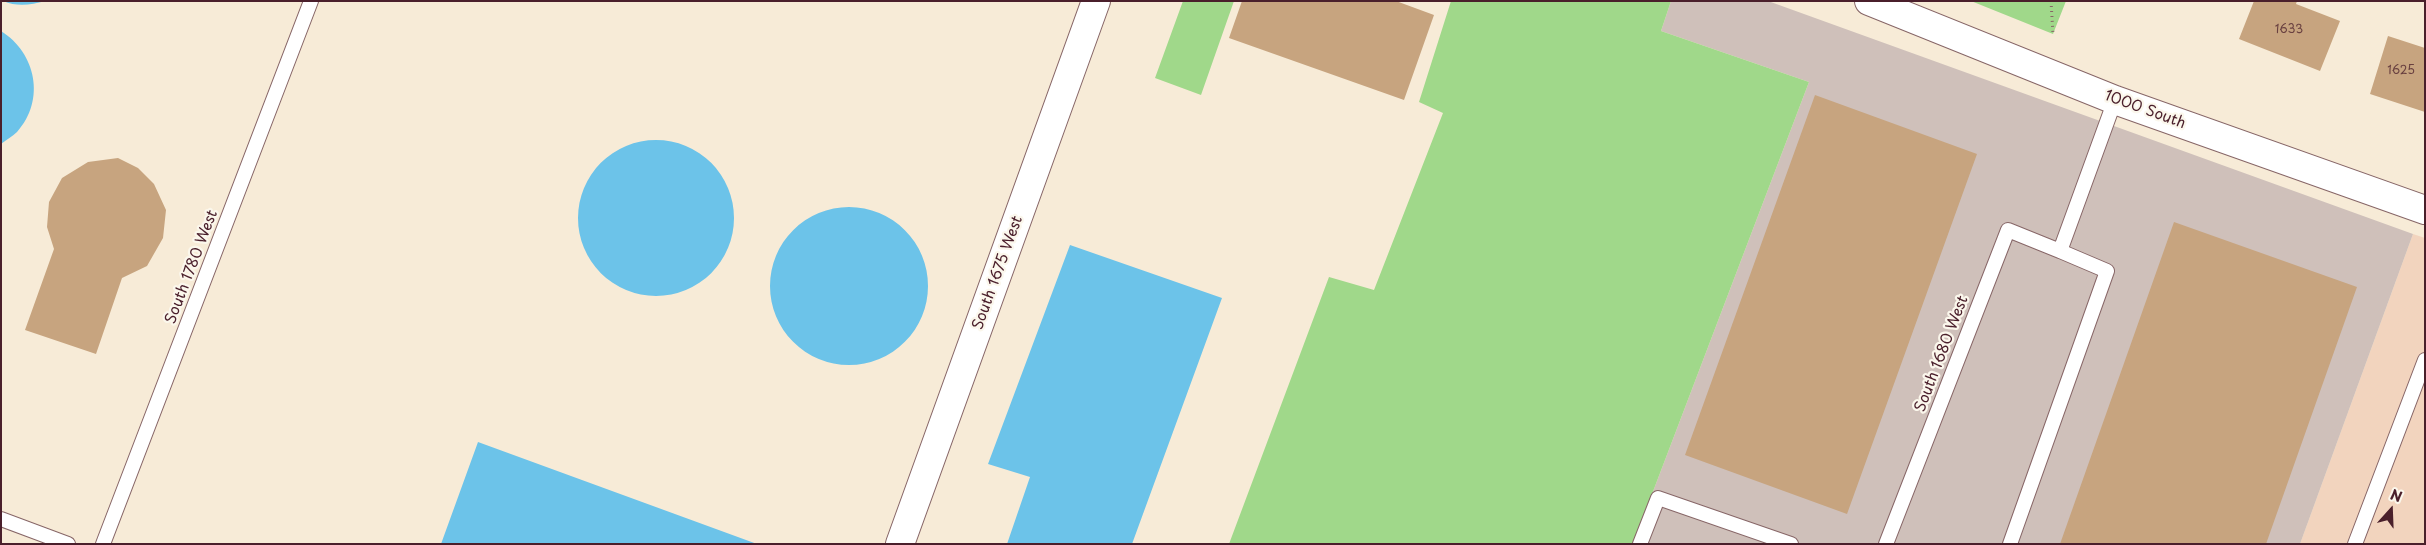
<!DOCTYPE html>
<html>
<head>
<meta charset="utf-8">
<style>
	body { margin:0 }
	#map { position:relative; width:2426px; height:545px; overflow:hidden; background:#f7ebd7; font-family:"Playpen Sans",sans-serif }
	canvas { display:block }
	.frame { position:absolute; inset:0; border:2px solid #4a1f2b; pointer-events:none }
	.north { position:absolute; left:2366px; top:485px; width:50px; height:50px; -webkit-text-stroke:4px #fbf7ec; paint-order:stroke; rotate:20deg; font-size:14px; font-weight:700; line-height:20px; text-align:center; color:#4a1f2b }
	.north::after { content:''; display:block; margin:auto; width:18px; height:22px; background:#4a1f2b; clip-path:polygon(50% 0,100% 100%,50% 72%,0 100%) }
</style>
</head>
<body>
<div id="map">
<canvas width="2426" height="545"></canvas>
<div class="frame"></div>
<div class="north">N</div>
</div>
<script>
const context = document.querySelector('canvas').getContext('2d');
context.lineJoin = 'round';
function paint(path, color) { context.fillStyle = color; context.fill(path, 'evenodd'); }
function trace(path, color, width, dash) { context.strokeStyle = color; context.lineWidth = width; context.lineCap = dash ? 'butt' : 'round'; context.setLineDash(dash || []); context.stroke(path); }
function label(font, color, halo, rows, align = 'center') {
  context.font = font + ' "Playpen Sans",sans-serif'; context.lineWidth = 4.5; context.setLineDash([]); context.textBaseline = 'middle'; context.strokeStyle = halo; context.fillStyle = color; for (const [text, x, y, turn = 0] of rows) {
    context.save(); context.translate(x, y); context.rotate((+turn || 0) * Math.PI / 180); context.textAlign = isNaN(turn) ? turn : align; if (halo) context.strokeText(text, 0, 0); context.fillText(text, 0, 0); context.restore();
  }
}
const built = new Path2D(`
	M2413 234 2425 238V544H2300Z`);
const industrial = new Path2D(`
	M1671 1H1768L2413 234 2300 544H1633L1809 82 1661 31Z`);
const green = new Path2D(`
	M1183 1H1234L1201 95 1155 78Z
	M1451 1H1671L1661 31 1809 82 1633 544H1229L1329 277 1374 290 1443 113 1419 102Z
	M1971 1H2066L2053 34Z`);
const water = new Path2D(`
	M3 1H45C31 5 17 7 3 1Z
	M1 31C36 53 46 100 17 132 13 136 6 140 1 144Z
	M578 218a78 78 0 1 1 156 0a78 78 0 1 1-156 0Z
	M770 286a79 79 0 1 1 158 0a79 79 0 1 1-158 0Z
	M1070 245 1222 298 1132 544H1007L1030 477 988 464Z
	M478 442 757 544H441Z`);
const building = new Path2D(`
	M1242 1H1396L1434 15 1404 100 1229 38Z
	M2254 1H2297L2296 4 2340 21 2320 71 2239 39Z
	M2388 36 2425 48V112L2370 94Z
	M1815 95 1977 154 1847 514 1685 455Z
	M118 158 138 168 154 184 166 210 163 238 147 266 122 278 96 354 25 330 54 249 47 227 49 202 62 178 88 162Z
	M2174 222 2357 287 2266 544H2060Z`);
const path = new Path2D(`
	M2051 1 2053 34`);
const lane = new Path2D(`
	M1 519 68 544
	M103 544 311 1
	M1640 544 1658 498 1791 544
	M1886 544 2008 230 2060 251 2115 100
	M2010 544 2107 271 2060 251
	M2355 544 2425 360`);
const street = new Path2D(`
	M900 544 1096 1`);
const secondary = new Path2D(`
	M1869 1 2115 100 2425 210`);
const numberNames = [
	["1633",2289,30],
	["1625",2401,71]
];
const streetNames = [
	["1000 South",2145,110,20],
	["South 1780 West",192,267,-69],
	["South 1675 West",998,273,-70],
	["South 1680 West",1942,354,-69]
];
paint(built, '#f2d4be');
paint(industrial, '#cfc0ba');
paint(green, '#a0d88a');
paint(water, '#6cc3e9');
paint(building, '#c7a47f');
trace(lane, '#876667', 16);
trace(street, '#876667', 30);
trace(secondary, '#876667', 30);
trace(path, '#876667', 3, [1, 4]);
trace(lane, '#fff', 14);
trace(street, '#fff', 28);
trace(secondary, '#fff', 28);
label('12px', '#694040', null, numberNames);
label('15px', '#4a1f2b', '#fbf7ec', streetNames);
</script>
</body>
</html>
